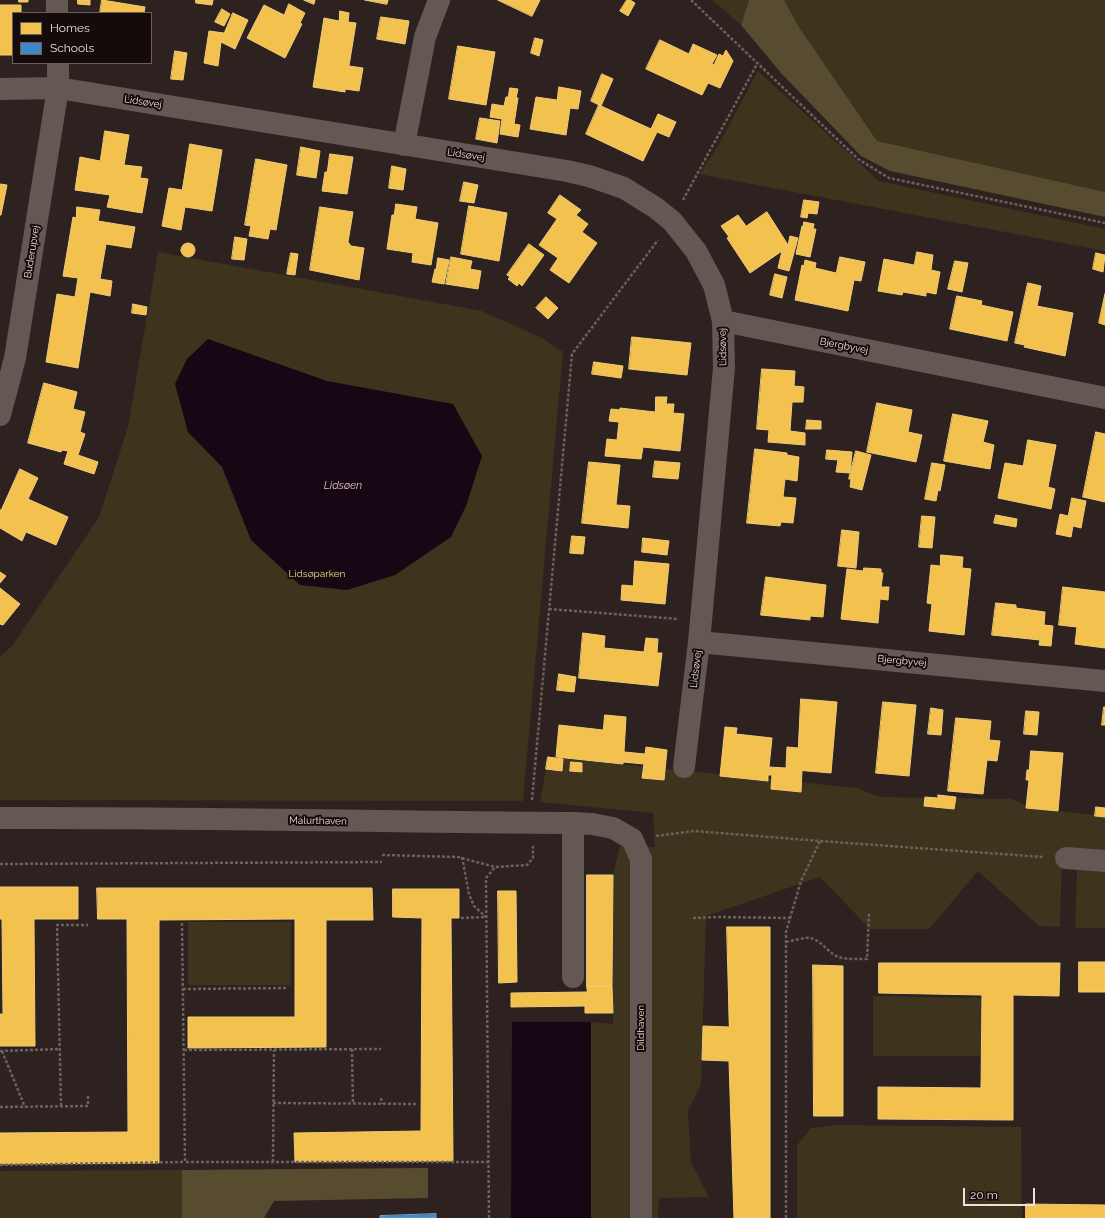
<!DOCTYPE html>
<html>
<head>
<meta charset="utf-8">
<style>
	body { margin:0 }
	#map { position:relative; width:1105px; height:1218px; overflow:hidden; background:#2d2220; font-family:Raleway,sans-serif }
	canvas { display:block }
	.legend { position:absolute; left:12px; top:12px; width:140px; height:52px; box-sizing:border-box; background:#140b0a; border:1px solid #6c605f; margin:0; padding:5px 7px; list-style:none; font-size:12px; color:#efe0de }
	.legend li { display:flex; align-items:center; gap:8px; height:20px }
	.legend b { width:20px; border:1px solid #6c605f }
	.scale { position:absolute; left:963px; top:1188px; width:72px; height:18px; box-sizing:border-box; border:2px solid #efe0de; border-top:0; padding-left:5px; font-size:12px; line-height:14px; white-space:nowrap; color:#efe0de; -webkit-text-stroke:3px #140b0a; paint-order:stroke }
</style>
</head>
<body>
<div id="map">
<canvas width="1105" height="1218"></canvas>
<ul class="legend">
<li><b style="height:11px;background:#f2c14e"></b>Homes</li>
<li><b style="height:11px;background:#3f88c5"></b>Schools</li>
</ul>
<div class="scale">20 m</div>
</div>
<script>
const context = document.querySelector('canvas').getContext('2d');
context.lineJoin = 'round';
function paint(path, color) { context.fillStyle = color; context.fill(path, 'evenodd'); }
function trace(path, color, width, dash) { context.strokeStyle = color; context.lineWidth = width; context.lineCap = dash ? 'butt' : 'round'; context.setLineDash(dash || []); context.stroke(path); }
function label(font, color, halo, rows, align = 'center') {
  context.font = font + ' Raleway,sans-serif'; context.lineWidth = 4; context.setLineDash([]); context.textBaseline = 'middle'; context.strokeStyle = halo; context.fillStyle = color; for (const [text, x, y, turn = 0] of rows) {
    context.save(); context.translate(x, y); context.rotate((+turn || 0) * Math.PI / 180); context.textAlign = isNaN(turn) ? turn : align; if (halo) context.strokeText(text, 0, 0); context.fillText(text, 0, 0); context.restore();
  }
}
const green = new Path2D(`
	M712 0H749L741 25Z
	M784 0H1105V192L877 141 799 27Z
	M758 71 879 181 1105 229V251L699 174 718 146Z
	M158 252 482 311 540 337 563 352 523 801 0 800V657L13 645 99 517 128 427Z
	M548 757 857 788 880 797 1012 799 1035 809 1105 816V855L1062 852 1060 927 1039 926 978 871 929 929H870L820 877 706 916 701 1085 688 1111 691 1163 709 1197 659 1198 658 1218H591V1022L613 1024V875L620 845 655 847 653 813 540 802Z
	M1077 870 1105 872V928H1075Z
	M188 922H291V985H188Z
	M873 996 982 998 981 1056H873Z
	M837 1125 1021 1127 1022 1218H797V1145L811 1128Z
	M182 1170V1218H0V1171Z`);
const forest = new Path2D(`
	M749 0H784L799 27 877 141 1105 192V217L890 171 861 156 781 73 741 25Z
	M428 1168V1198L274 1201 264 1218H182V1170Z`);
const water = new Path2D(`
	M208 339 327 381 453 404 482 456 466 506 451 537 395 575 347 590 300 585 251 540 222 467 188 432 175 384 187 359Z
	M512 1022H591V1218H511Z`);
const homes = new Path2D(`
	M19 0H28V2H19Z
	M78 0H90V5L78 4Z
	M102 0 145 7 144 13H100Z
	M196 0H213L212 5 196 3Z
	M304 0H315L314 4Z
	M365 0H388L387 4Z
	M498 0H540L532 16Z
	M627 0H630L635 3 628 16 620 11Z
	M289 4 305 13 300 23 302 24 285 58 247 38 264 5 284 15Z
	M0 5H21V13H13V55H0Z
	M222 9 230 14 224 26 215 22Z
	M340 11 349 13 348 22 356 23 349 66 363 68 359 91 345 89V92L313 87 324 18 339 21Z
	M233 13 248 20 235 49 221 42 218 66 204 63 209 31 224 33Z
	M381 17 409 21 405 44 377 39Z
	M535 38 543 40 539 56 531 53Z
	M660 40 689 54 693 44 717 55 712 64 714 65 719 54 723 56 726 50 733 61 720 88 708 83 702 95 646 69Z
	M458 46 495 52 486 105 449 99Z
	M175 51 187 53 183 80 171 79Z
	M602 74 613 79 601 106 591 101Z
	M559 87 581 91 578 109 570 108 566 135 530 129 536 97 557 100Z
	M510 88 518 89 516 98H518L514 124 520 125 518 137 500 134 502 119 490 117 492 104 504 106 506 97H508Z
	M599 105 651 129 658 114 676 122 669 137 657 132 643 161 586 134Z
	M480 118 500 121 497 143 476 139Z
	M105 131 129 135 124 165 142 167 140 178 148 179 142 213 107 207 110 195 75 190 80 157 100 161Z
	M190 144 222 150 212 211 185 207 181 230 162 226 169 188 182 190Z
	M301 147 320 151 316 178 297 175Z
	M330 154 353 157 347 194 322 191 325 172H327Z
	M256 159 287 165 276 230 270 229 268 239 249 236 251 226 245 225Z
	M392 166 406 169 403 190 389 188Z
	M464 182 478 185 474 203 460 201Z
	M0 184 7 185 1 215H0Z
	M560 195 581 210 576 215 588 224 582 232 597 243 569 283 550 270 558 258 539 245 557 219 548 213Z
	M804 200 819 202 817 214 808 213 807 218 801 217Z
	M396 204 417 207 415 219 438 223 431 265 412 262 413 253 387 249 392 215H394Z
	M469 206 507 213 499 261 461 254Z
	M77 207 100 210 98 221 135 227 131 248 106 244 100 279 112 281 110 296 90 292 78 368 46 362 57 294 75 297 78 278 63 276 73 217 76 218Z
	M320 207 353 212 348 242 351 246 364 248 359 280 310 270Z
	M767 212 788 245 790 236 798 238 789 271 778 268 782 251 750 273 727 238 729 237 721 226 738 215 746 226Z
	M804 222 814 224 813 229H816L810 257 796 254 802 226H803Z
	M235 237 247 239 244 260 232 259Z
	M181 250a7 7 0 1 1 14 0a7 7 0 1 1-14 0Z
	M529 244 544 255 522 286 519 283 517 286 508 279 510 277 507 275Z
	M917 252 933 255 931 270 940 272 936 294 926 292V296L903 292 902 295 878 291 884 259 914 265Z
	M291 253 298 254 295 275 287 274Z
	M1096 253 1105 255 1103 272 1093 269Z
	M451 257 472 261 470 269 481 271 478 289 446 284Z
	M840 257 865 262 861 281 854 280 848 311 795 300 802 265 804 266 805 260 816 263 815 268 836 273Z
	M438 258 449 260 444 284 432 282 435 269H436Z
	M955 261 968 263 962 292 948 289Z
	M775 274 787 277 782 298 770 295Z
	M1028 283 1041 286 1037 306 1073 313 1065 356 1024 347 1025 345 1015 343Z
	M1105 294V325L1099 323Z
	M957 296 982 301 981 305 1013 312 1007 341 950 329Z
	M546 297 558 308 548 319 536 308Z
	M133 304 147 307 146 315 132 313Z
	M632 337 691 343 687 375 629 369Z
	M594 362 623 366 621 378 592 374Z
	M762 369 795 371 794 386 804 387 803 402H792L790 431 805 433V445L768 442 769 430 757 429Z
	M44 383 77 392 73 409 85 412 80 432 85 434 78 455 98 462 94 474 64 464 68 451 62 450 61 452 28 443Z
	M656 397H667L666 404H674L673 413 684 414 680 451 643 447 641 459 605 456 607 439 617 440 619 422 609 421 611 409 620 410V408L655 412Z
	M877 403 912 410 908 432 922 435 916 462 867 452Z
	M953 414 988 421 983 442 994 445 990 469 944 461Z
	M807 420 821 421V429H806Z
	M1096 432 1105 434V502L1083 497Z
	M1028 440 1056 445 1048 487 1055 489 1051 509 998 498 1005 463 1023 466Z
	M755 449 787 453V455L799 457 797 481 785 479 783 497 796 498 793 523 781 522 780 526 747 523Z
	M827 450 852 452 850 473 836 472 838 460 826 459Z
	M856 451 871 455 862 490 850 487 851 479H849Z
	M655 461 680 463 678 479 653 477Z
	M589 462 620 465 616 505 630 506 628 528 582 523Z
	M932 463 945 465 940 491 938 490 936 501 925 499Z
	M20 469 38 478 28 499 68 517 56 545 26 532 22 541 0 528V510H1Z
	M1072 498 1086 501 1081 528 1073 526 1071 537 1056 534 1060 514 1068 516Z
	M996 515 1017 519 1016 527 994 523Z
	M922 516 935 517 932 548 919 547Z
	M842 530 859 532 856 568 838 566Z
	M572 536 585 537 583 554 570 553Z
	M643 538 669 541 667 555 642 552Z
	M941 555 963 557 962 568 971 569 964 635 929 631 932 604 927 603 931 565 940 566Z
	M635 561 669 564 665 604 621 600 622 585 633 586Z
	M864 568 881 569V573H883L881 587H889L888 600 880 599 878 623 841 619 847 569 863 571Z
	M0 572 6 576 0 583Z
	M766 577 826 585 823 617 810 616V620L761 615Z
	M1063 587 1105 592V648L1075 644 1077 627 1059 625Z
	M0 588 20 604 3 625 0 624Z
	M996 603 1016 605V608L1045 612 1044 625 1053 626 1051 646 1039 645 1040 640 992 635Z
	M583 633 605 636 604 648 644 652 646 638 658 639 657 653H662L658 686 579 678Z
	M559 674 576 677 574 692 557 690Z
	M801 699 837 702 831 773 796 770 802 771 801 792 771 789 772 775H768V781L720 776 725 727 737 728 736 734 772 738 769 767 786 768 787 747 798 748Z
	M883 702 916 705 909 776 876 773Z
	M1104 707H1105V725H1102Z
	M931 708 943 710 941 735 928 734Z
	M1026 711 1039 712 1037 735 1024 734Z
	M605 715 626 717 624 752 645 754 646 747 667 750 664 780 642 778 644 764 623 762V764L556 757 559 725 603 730Z
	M956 718 991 721 989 740 1000 741 997 761 987 760 983 794 948 791Z
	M1031 751 1063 753 1058 811 1026 808 1029 780H1026L1027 770H1029Z
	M548 757 563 759 562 771 546 769Z
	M571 762 582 763V772L570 771Z
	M938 795 956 797 954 809 924 806 925 797 938 798Z
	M1096 807 1105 808V817L1095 816Z
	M587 875H613L612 986H587Z
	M0 887H78V919H34L35 1046H0V1014H3L2 919H0Z
	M97 888H372L373 920H326V1047L188 1048V1017H295V919L159 920V1163L0 1164V1133L128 1132 127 919H98Z
	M393 889H459V918H451L453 1161 295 1162 294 1133 421 1131 422 918 393 917Z
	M498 891H516L517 982 499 983Z
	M727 927H770V1218H734L729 1061 702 1060 703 1026 729 1027Z
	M1079 962H1105V992H1079Z
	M879 963H1060L1059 996 1013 995V1120L878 1119V1087L981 1088 982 995 879 993Z
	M813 965 843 966V1116H814Z
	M587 986H612L613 1013H585V1006L511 1007V993L587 992Z
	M1026 1204 1105 1205V1218H1026Z`);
const schools = new Path2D(`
	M436 1214V1218H380V1216Z`);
const path = new Path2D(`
	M691 0 858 159 889 178 1105 223
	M683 200 757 64
	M549 609 678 619
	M532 800 572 354 658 240
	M656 836 694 831 820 841 1043 857
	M382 855 458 857 495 867
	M462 857 469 894 474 906 486 917
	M0 864 382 862
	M461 918 485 917
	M693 918 717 917 790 918
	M182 923 185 1162H489
	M786 942C791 941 806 937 810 938 821 940 827 951 836 956 845 960 858 959 867 959L869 912
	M183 989 288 988
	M352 1049 353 1104
	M184 1050 381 1049
	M0 1051 60 1049
	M2 1051 25 1107
	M381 1098 382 1104
	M273 1103 418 1104
	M61 1106 57 925H88
	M0 1107 88 1106V1096
	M273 1162 274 1050
	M0 1165 185 1162
	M489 1218 486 878 495 867 527 865 533 858V846
	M786 1218V932L801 881 820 841`);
const minor = new Path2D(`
	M57 0V13
	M0 89 58 88 567 171 589 176 624 188 656 208 672 221 696 251 714 285 723 321 724 368 699 642 684 767
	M404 145 425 37 439 0
	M723 321 1105 398
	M0 415 15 358 58 88V63
	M699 642 1105 681
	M0 818C191 817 382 822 573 823L592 824 613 828 632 839 641 859V1218
	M1066 858 1105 861
	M573 977V823`);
const streetNames = [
	["Lidsøvej",143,102,9],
	["Lidsøvej",466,155,9],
	["Buderupvej",32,252,-81],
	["Bjergbyvej",844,346,11],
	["Lidsøvej",723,347,-91],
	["Bjergbyvej",902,661,5],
	["Lidsøvej",696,669,-83],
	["Malurthaven",318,821,1],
	["Dildhaven",641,1028,-90]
];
const parkNames = [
	["Lidsøparken",317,574]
];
const waterNames = [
	["Lidsøen",343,486]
];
paint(green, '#3e331c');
paint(forest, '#574c30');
paint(water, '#170614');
paint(homes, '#f2c14e');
trace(homes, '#f1ca79', 1);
paint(schools, '#3f88c5');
trace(schools, '#74a2cc', 1);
trace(path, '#69615c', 2.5, [3, 2]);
trace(minor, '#635853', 22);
label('10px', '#efe0de', '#140b0a', streetNames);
label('10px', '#efd79e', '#140b0a', parkNames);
label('italic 11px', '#e9b8e1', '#140b0a', waterNames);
</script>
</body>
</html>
